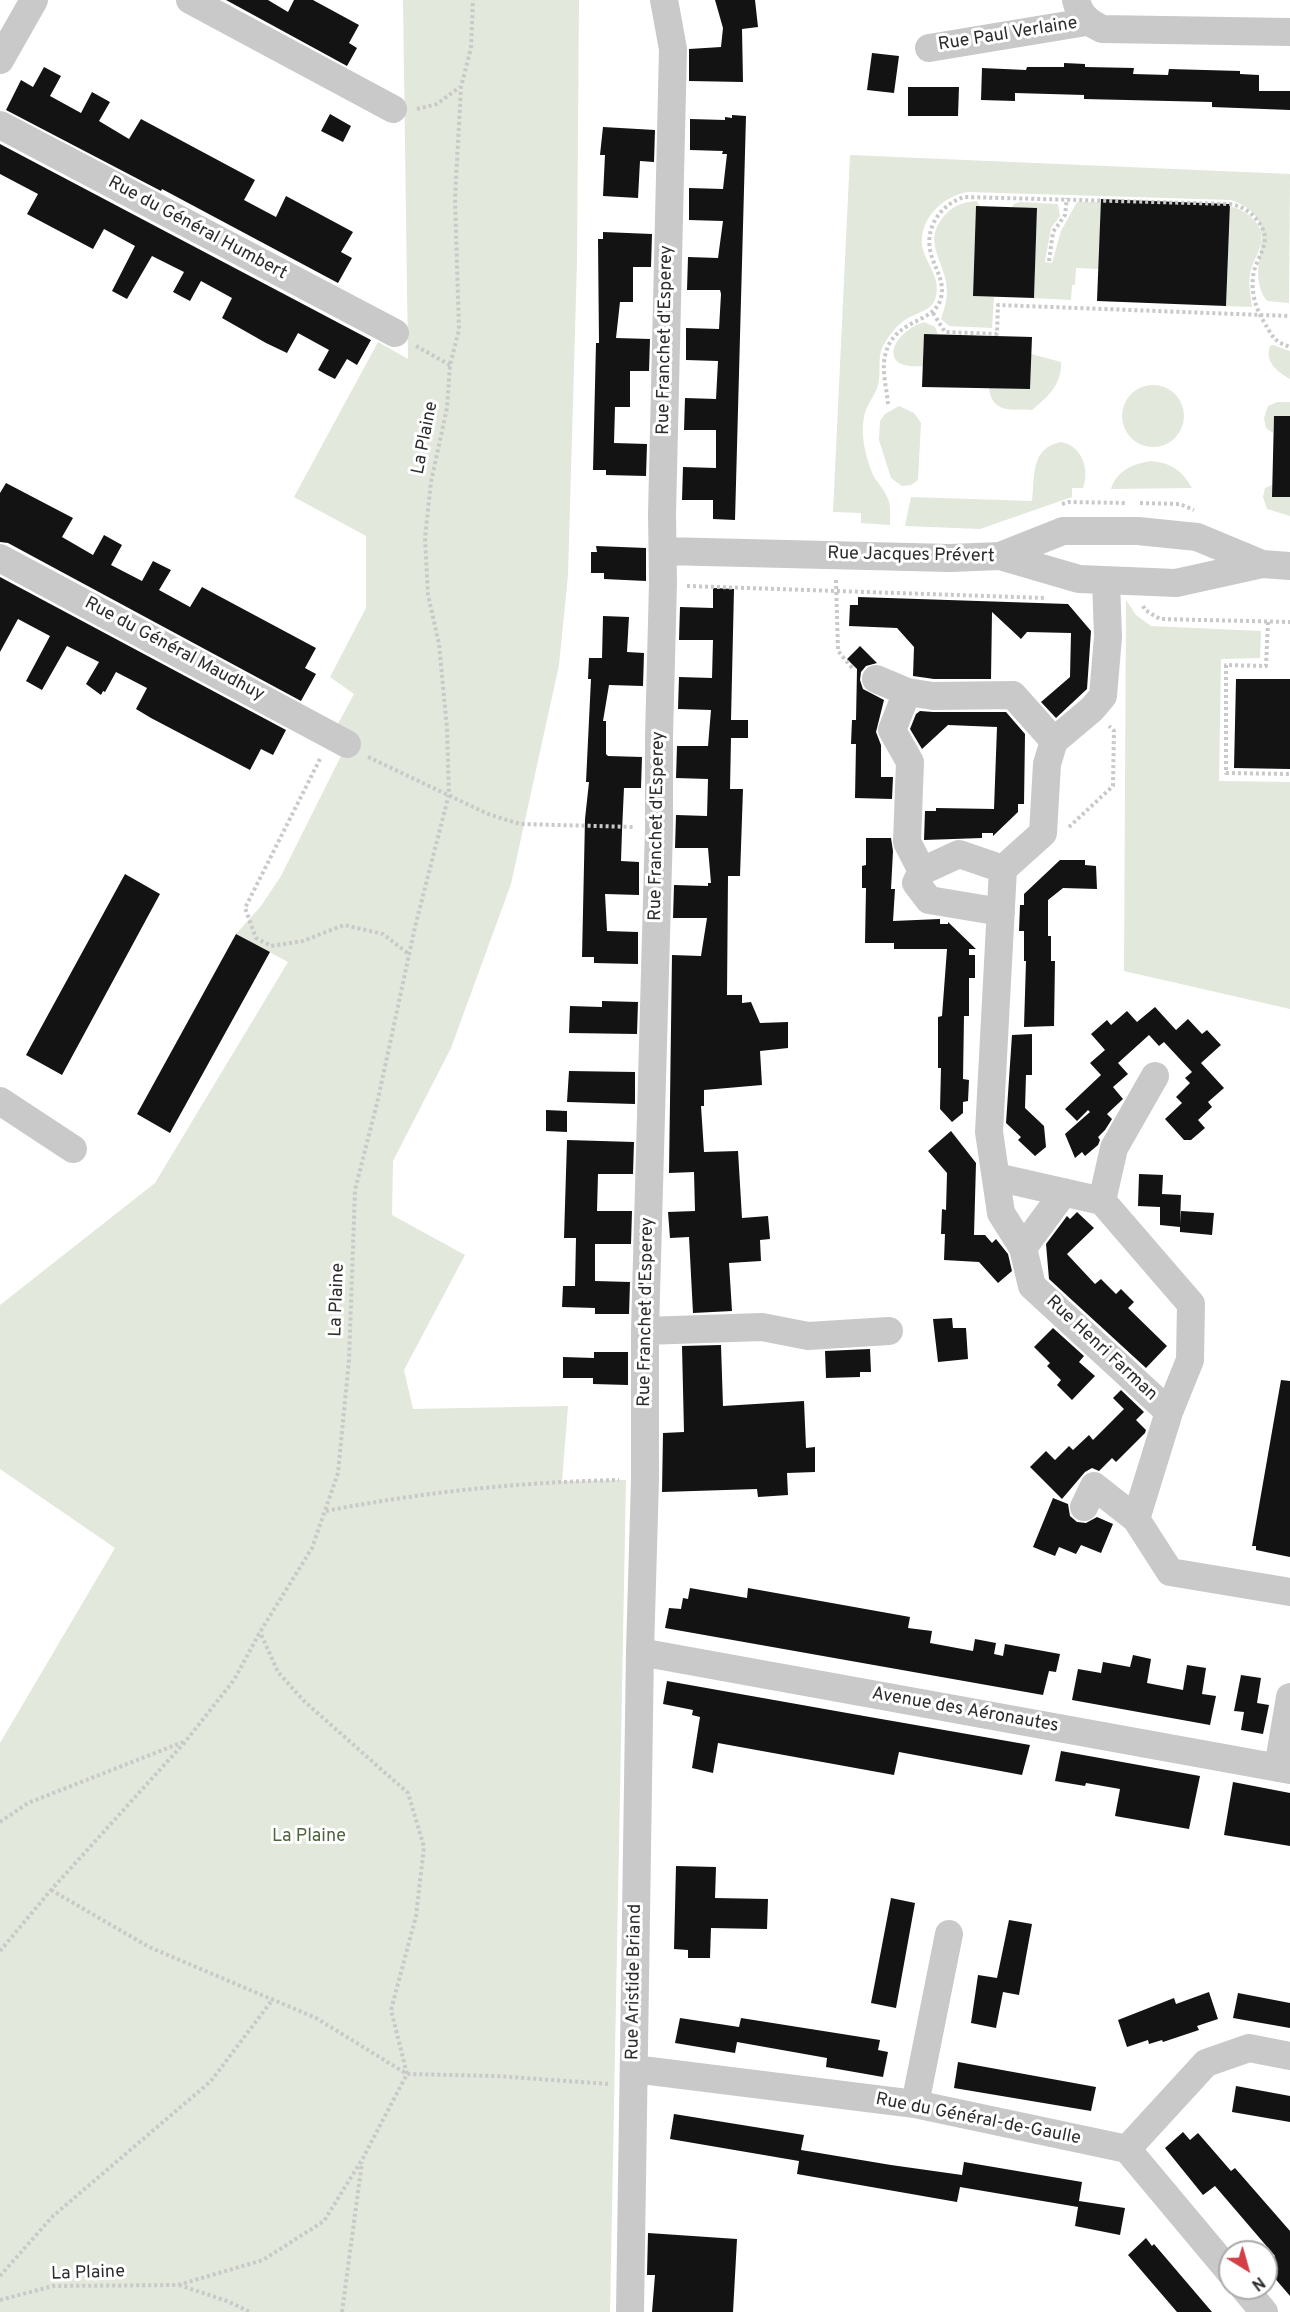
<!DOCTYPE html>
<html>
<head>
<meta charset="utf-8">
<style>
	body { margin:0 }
	#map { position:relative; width:1290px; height:2312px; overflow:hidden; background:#fff; font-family:Overpass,sans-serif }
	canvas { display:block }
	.north { position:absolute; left:1218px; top:2240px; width:60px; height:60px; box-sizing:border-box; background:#fff; border:2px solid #ababab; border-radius:50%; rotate:143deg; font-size:16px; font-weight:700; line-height:24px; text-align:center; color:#2c2c2c }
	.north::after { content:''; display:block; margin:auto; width:21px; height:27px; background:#d23f46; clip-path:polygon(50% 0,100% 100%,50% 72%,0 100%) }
</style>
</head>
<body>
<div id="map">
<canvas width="1290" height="2312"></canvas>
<div class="north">N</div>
</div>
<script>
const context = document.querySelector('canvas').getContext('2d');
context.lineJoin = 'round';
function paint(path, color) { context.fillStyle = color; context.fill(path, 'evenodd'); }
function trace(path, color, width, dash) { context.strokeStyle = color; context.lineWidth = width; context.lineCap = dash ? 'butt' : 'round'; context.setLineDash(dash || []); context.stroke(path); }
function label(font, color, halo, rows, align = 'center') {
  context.font = font + ' Overpass,sans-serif'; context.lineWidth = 6; context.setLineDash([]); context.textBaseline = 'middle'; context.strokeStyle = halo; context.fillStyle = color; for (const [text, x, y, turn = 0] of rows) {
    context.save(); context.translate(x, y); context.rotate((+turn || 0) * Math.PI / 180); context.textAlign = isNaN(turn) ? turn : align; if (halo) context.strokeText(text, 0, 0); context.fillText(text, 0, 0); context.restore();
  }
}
const green = new Path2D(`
	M403 0H579L577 262 568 575 559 665 511 884 451 1048 393 1161 392 1215 465 1255 404 1370 413 1409 568 1406 562 1481 626 1480 610 2312H0V1743L115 1548 0 1469V1305L155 1183 288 962 236 934 261 906 281 876 347 744 332 735 354 694 330 677 366 608V536L294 497 378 342 408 359Z
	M850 155 1290 174 1289 303 1267 301C1240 265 1290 221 1231 200L969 192C941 195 914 224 924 253 930 268 940 280 936 296 933 312 916 312 905 320 896 326 887 338 882 348 877 360 882 376 877 388 873 399 866 405 864 417 860 435 866 458 873 475 878 484 886 491 889 502 891 509 890 517 890 525L861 523V513L833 512Z
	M977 201 980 206 976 207 973 296 994 297 992 328 949 326 941 319C944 310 947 300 947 291 947 265 923 244 941 220 950 207 961 202 977 201Z
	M1020 202 1058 204 1060 216 1051 228 1045 262 1052 263 1061 231 1077 202H1101L1099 269 1076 268 1075 285H1072L1071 300 1034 298 1037 209 1012 207 1014 204Z
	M1230 207C1244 208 1261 222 1262 237 1262 248 1252 262 1250 274 1248 284 1251 296 1252 307L1226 306Z
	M924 322 935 327 938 334H924L923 366C875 370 893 332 924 322Z
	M1273 345 1290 351V379C1278 372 1264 362 1270 346Z
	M1031 354 1061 362C1062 384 1048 397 1032 410 1012 409 992 414 989 388L1030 389Z
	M1122 416a31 31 0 1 1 62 0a31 31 0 1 1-62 0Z
	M1277 402H1290V420H1274L1273 433 1266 428 1264 418 1268 406Z
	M899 406 914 413 921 423 918 480 911 485 902 486 891 478 879 440 880 421 885 414Z
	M1061 442C1082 446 1090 469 1083 488H1072V497L980 529 905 526 911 497 1032 501C1035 477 1030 448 1061 442Z
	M1151 461C1171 463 1182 470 1192 488L1111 489C1117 470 1133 464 1151 461Z
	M1272 485V497H1290V516L1267 509 1263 497 1265 488Z
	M1126 600 1136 615 1151 626 1261 631 1260 658 1221 659 1219 781 1290 782V1009L1124 971Z`);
const building = new Path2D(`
	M226 0H268L288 12 294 0H313L359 25 349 43 357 48 347 66Z
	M715 0H755L758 27 742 29 743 82 689 81V49L721 47 723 28Z
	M872 53 899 56 894 93 867 90Z
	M1064 63 1085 64V67L1134 68 1133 74 1168 75 1169 69 1240 71V74L1259 75V91H1290V110L1212 107V102L1084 99V95L1015 93V101L981 100 982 68 1026 70 1027 67H1064Z
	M44 67 61 76 50 96 81 113 92 92 110 102 99 121 129 139 141 119 255 180 244 200 276 217 286 196 353 232 341 252 352 258 338 283 162 189 161 191 6 110 21 80 33 87Z
	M908 87H959L958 116H908Z
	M330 114 351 126 343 142 321 131Z
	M732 115 746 116 735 520 713 519V500H682L683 467 716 468V430H684L685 398 716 399 718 361 686 360V328L719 329 721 294 720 290H687L688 257 718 258 723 221 689 220V188L723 189 727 154H722L723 151 690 150V119L725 120V117L732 118Z
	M603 127 655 130 654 162 640 161 638 198 603 196 605 155H600Z
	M0 144 371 340 357 365 347 359 335 379 327 375 318 370 329 350 298 333 287 353 266 343 222 318 232 298 201 281 190 301 173 292 184 272 152 256 127 299 112 291 135 246 104 229 93 249 27 214 38 194 0 174Z
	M1101 199 1230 204 1226 306 1097 301Z
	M976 206 1037 208 1034 298 973 296Z
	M603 232 652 234 651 267H633V302H620L616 338 650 339 649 371H630V407H615L614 443 647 444 646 476 606 475V470H593L596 343H599L598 239H603Z
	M924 334 1032 337 1030 389 922 387Z
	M1274 416H1290V497H1272Z
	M6 483 73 518 62 537 93 555 104 535 122 545 111 565 142 581 153 561 171 570 159 590 190 607 202 587 316 648 305 668 316 674 301 701 8 543 0 542V493Z
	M596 546 646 548V581L604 579V573H591V552H597Z
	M0 577 286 730 273 755 261 749 250 770 151 718 136 709 147 688 116 672 105 692 103 691 101 695 86 684 99 662 67 646 42 690 26 681 50 636 18 619 0 652Z
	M713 588 734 589 731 720H748V738H731L730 789H743L740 876H728L727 995H742V1003L751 1002 760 1023 788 1022V1048L760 1051 762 1085 704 1090V1106H701L704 1152 738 1151 742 1218 768 1216 770 1239 760 1240 761 1261 729 1263 732 1311 693 1313 689 1237 670 1238 668 1212 695 1211 694 1172 669 1173 672 955 701 956 707 918H673L674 885 708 886V883H711L708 848H675L676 815 707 816 708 779 676 778 677 746H708L711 710 678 709 679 677 712 678 713 640H679L680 607 713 608Z
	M858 597 1068 604 1091 631 1087 689 1056 718 1041 702 1070 677 1071 633 1027 632 1021 639 992 612 991 679H934L913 676 914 647 897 628 849 626 850 605H858Z
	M603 616 629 617 627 652 644 653 643 686 609 685 603 721H606V754L608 756 642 757 641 788H624L622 831 621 861 639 862V895L605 894 607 931 638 932V964L594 963V957H582L585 819 589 782H586L591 679H588L589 658H602Z
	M860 646 877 663 866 666 861 672 860 680 863 689 884 700 876 732 881 745V777H893L892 799 855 798 856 744H851L852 720H856L857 669 847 659Z
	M1236 679H1290V769L1234 768Z
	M920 711 933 712H1006L1025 734 1024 804H1018V812L993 836V833H982V838L924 840 925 811H936V808L994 809 997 727 948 725 922 749 910 729 916 714Z
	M866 838H891L893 851 891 889H895L893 921 940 919V924H948V922L976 949H969V955H975V978H969V1016H964L963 1079 969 1080 968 1101 963 1102V1113L952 1122 940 1109 941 1068H938V1017L942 1016 947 949H894V943H865L866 888H862V866L866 865Z
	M1060 860H1085V865L1096 866 1097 889 1063 888 1048 900V936H1051V961H1055L1054 1026 1024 1027 1026 961H1024V931H1019L1020 905H1024V894Z
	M125 874 160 894 62 1075 26 1055Z
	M236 934 270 952 170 1133 137 1114Z
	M602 1001 638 1002 637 1034 569 1033 570 1006 602 1007Z
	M1155 1007 1176 1030 1188 1019 1202 1034 1207 1030 1221 1045 1201 1063 1224 1088 1208 1102 1212 1107 1198 1120 1205 1128 1191 1140H1184L1165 1119 1182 1103 1176 1097 1190 1083 1185 1078 1192 1072 1164 1042 1159 1046 1149 1035 1118 1063 1128 1074 1113 1087 1123 1099 1107 1114 1112 1119 1105 1130 1098 1137 1100 1140 1098 1145 1085 1156 1082 1152 1075 1158 1065 1134 1090 1112 1088 1110 1077 1121 1065 1109 1101 1075 1090 1063 1105 1050 1091 1034 1107 1020 1111 1025 1127 1011 1137 1022Z
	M1032 1034V1075H1026L1025 1108 1044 1126 1046 1147 1035 1156 1018 1140 1021 1137 1006 1123 1012 1035Z
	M569 1071 635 1072V1104L567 1102Z
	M546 1110 567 1111V1132L546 1131Z
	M951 1131 976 1163 974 1235H985L992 1243 996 1239 1008 1254 1012 1271 998 1283 979 1262 944 1260 945 1234H941L942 1209 946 1210 947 1173 928 1151Z
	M567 1140 634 1142 633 1174H598L597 1211H632L631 1244H595V1281L630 1282 629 1314H595V1308L562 1307 563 1286H575L576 1238H564Z
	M1139 1174 1163 1175 1162 1194 1181 1195 1180 1224 1181 1211 1214 1213 1212 1235 1180 1232V1227L1160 1225V1207L1138 1206Z
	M1077 1212 1094 1228 1067 1254 1095 1284 1101 1279 1116 1294 1121 1289 1134 1302 1128 1308 1167 1346 1146 1368 1049 1279 1046 1244 1067 1216 1070 1219Z
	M952 1318 953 1328H966L968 1359 938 1362 933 1319Z
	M1053 1328 1084 1356 1079 1362 1095 1376 1072 1400 1057 1385 1061 1380 1047 1366 1050 1363 1034 1347Z
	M721 1345 723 1406 804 1401 806 1448 815 1447V1472L787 1473 788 1495 758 1497 757 1489 662 1492 663 1433 684 1432 682 1346Z
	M870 1349 871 1372H860V1377L826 1378 825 1351Z
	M594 1352H628V1385L593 1384V1378H563V1357L594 1358Z
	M1281 1380 1290 1381V1557L1256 1550V1546H1252Z
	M1121 1390 1144 1412 1136 1420 1146 1430 1145 1433 1116 1462 1112 1458 1099 1471 1092 1468 1085 1472 1062 1499 1030 1467 1046 1451 1055 1460 1069 1446 1073 1450 1089 1435 1093 1440 1124 1409 1113 1398Z
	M1053 1498 1068 1504 1070 1516 1077 1522 1086 1523 1097 1517 1113 1524 1101 1553 1081 1545 1076 1554 1059 1547 1055 1556 1033 1547Z
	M690 1588 747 1598 748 1588 910 1617 908 1628 932 1631 930 1643 973 1651 975 1639 996 1643 994 1654 1003 1656 1005 1644 1060 1654 1056 1672 1049 1671 1043 1695 665 1628 669 1608 681 1609 683 1598 688 1599Z
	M1133 1655 1151 1659 1147 1683 1183 1690 1187 1665 1206 1668 1202 1694 1216 1696 1210 1725 1072 1700 1078 1669 1101 1673 1103 1662 1130 1667Z
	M1241 1675 1261 1678 1257 1703 1269 1705 1263 1734 1241 1730 1244 1712 1234 1711Z
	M667 1681 864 1716 1030 1745 1022 1775 899 1752 894 1775 718 1743 713 1773 692 1768 700 1717 692 1715 693 1710 663 1704Z
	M1061 1751 1200 1776 1189 1829 1115 1816 1120 1789 1086 1783 1085 1786 1055 1781Z
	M1233 1782 1290 1793V1846L1224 1835Z
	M676 1866 716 1867 715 1898 768 1899 767 1929 711 1928 710 1958H688V1950L674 1949Z
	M891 1898 915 1903 896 2008 871 2003Z
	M1009 1920 1032 1924 1019 1995 1003 1992 996 2028 971 2023 978 1975 997 1978Z
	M1209 1992 1218 2019 1197 2026 1199 2030 1163 2042 1162 2040 1149 2044 1148 2040 1127 2047 1118 2020 1174 1998 1176 2004Z
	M1238 1993 1290 2003V2028L1233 2018Z
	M680 2018 739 2027 741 2018 880 2040 878 2050 888 2052 883 2077 826 2067 827 2058 737 2042 735 2053 675 2043Z
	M958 2062 1096 2087 1091 2111 954 2088Z
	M1236 2086 1290 2096V2122L1232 2112Z
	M674 2114 804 2135 801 2150 891 2165 962 2175 964 2162 1082 2182 1078 2207 960 2187 957 2202 797 2174 799 2161 670 2139Z
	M1183 2132 1190 2140 1198 2133 1231 2171 1235 2168 1290 2231V2296L1266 2268V2264L1275 2256 1215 2186 1203 2195 1165 2148Z
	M1079 2201 1125 2208 1120 2235 1075 2226Z
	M648 2233 737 2239 733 2312H652L655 2275H647Z
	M1146 2238 1152 2246 1154 2244 1212 2312H1177L1128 2255Z`);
const path = new Path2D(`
	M417 109 437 104 460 87
	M1049 261 1053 232 1065 215 1067 198
	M933 313 945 332 997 334 998 305 1289 316
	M416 346 450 365
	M888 404C887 391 883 376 884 363 888 317 934 326 941 298 945 281 935 269 931 254 924 228 940 205 964 197L1230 204C1241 206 1250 211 1257 220 1276 243 1255 255 1253 277 1251 293 1256 309 1264 322 1273 337 1273 341 1290 347
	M1140 503 1180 504 1194 510
	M1062 504 1069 502 1126 503
	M836 580 838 651 853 669
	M687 586 1046 598
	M1143 606 1145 610 1160 619 1290 622
	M1268 622 1266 666 1226 665V773L1290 774
	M368 757 488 814 520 824 634 827
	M320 759 245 908 256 938 271 946 303 941 344 925 383 934 410 955
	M1069 827 1113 786 1114 731 1109 726
	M326 1511C422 1492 521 1482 619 1480
	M0 1822 28 1803 183 1742
	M51 1890 149 1947 316 2018 407 2074 496 2076 609 2084
	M0 1951 51 1890 185 1742 234 1680 260 1632 312 1548 338 1473 349 1360 355 1190 378 1099 415 927 449 794 447 728 439 644 428 595 425 538 431 482 447 408 450 365 459 330 455 199 461 87 471 48 473 0
	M0 2276 53 2216 211 2081 273 1999
	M179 2285 227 2301 250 2312
	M0 2300 53 2286 178 2285 263 2260 324 2221 363 2158 407 2074 391 2010 416 1916 424 1847 408 1793 304 1701 278 1672 260 1632
	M342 2312 362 2162`);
const minor = new Path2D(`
	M190 0 393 109
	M1076 0C1080 16 1088 22 1102 29L1290 32
	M929 48 1086 22
	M0 60 34 0
	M0 125 395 333
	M663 551 950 558 1000 556 1079 579 1176 583 1262 564 1290 566
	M1000 556 1063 531H1138L1197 537 1262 564
	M0 558 347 744
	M1106 581 1108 637 1103 696 1092 709 1054 741 1047 764 1043 833 1003 869 989 1132 1001 1213 1023 1248 1032 1286 1169 1412
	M876 679 907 692 933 696 1013 695 1054 741
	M907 692 892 730 910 762 907 842 922 871
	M1001 912 929 900 916 883 922 871 959 854 1003 869
	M0 1101 73 1149
	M996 1177 1102 1201 1191 1304 1190 1360 1169 1412 1136 1519 1170 1572 1290 1592
	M1102 1201 1114 1148 1155 1076
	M1023 1248 1064 1192
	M645 1331 762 1327 808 1336 889 1331
	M1084 1507 1094 1486 1136 1519
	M640 1652 1290 1770
	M1278 1768 1290 1697
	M634 2069 915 2104 1127 2149 1230 2272
	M915 2104 949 1934
	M1127 2149 1206 2063 1249 2048 1290 2056
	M1244 2288 1264 2312
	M630 2312 640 1652 645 1479V1331L659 828V737L663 583 662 514 673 49 664 0`);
const streetNames = [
	["Rue Paul Verlaine",1008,35,-9],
	["Rue du Général Humbert",197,229,28],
	["Rue Franchet d'Esperey",666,340,-89],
	["La Plaine",426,438,-79],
	["Rue Jacques Prévert",911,556,1],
	["Rue du Général Maudhuy",174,650,28],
	["Rue Franchet d'Esperey",658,826,-89],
	["La Plaine",338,1300,-88],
	["Rue Franchet d'Esperey",647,1312,-89],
	["Rue Henri Farman",1101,1349,43],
	["Avenue des Aéronautes",965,1711,10],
	["Rue Aristide Briand",635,1982,-89],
	["Rue du Général-de-Gaulle",978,2120,11],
	["La Plaine",88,2274,-2]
];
const parkNames = [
	["La Plaine",309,1837]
];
paint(green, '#e2e8db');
paint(building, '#131313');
trace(path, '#c9c9c9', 4, [3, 3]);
trace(minor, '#c9c9c9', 28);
label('18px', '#2c2c2c', '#fff', streetNames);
label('18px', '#4e633e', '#fff', parkNames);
</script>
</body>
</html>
